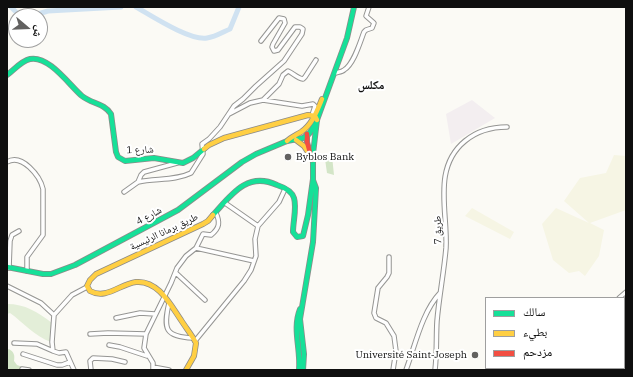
<!DOCTYPE html>
<html>
<head>
<meta charset="utf-8">
<style>
	body { margin:0 }
	#map { position:relative; width:633px; height:377px; overflow:hidden; background:#fbfaf5; font-family:"IBM Plex Serif","Noto Naskh Arabic",serif }
	canvas { display:block }
	.frame { position:absolute; inset:0; border:8px solid #0f0f0f; pointer-events:none }
	.legend { position:absolute; left:485px; top:297px; width:140px; height:72px; box-sizing:border-box; background:#fff; border:1px solid #9f9f9f; margin:0; padding:5px 7px; list-style:none; font-size:12px; color:#0f0f0f }
	.legend li { display:flex; align-items:center; gap:8px; height:20px }
	.legend b { width:20px; border:1px solid #9f9f9f }
	.north { position:absolute; left:8px; top:8px; width:40px; height:40px; box-sizing:border-box; background:#fff; border:1px solid #9f9f9f; border-radius:50%; rotate:109deg; font-size:11px; font-weight:700; line-height:16px; text-align:center; color:#0f0f0f }
	.north::after { content:''; display:block; margin:auto; width:14px; height:18px; background:#626160; clip-path:polygon(50% 0,100% 100%,50% 72%,0 100%) }
</style>
</head>
<body>
<div id="map">
<canvas width="633" height="377"></canvas>
<div class="frame"></div>
<ul class="legend">
<li><b style="height:5px;background:#16e098"></b>سالك</li>
<li><b style="height:5px;background:#ffcf43"></b>بطيء</li>
<li><b style="height:5px;background:#f24e42"></b>مزدحم</li>
</ul>
<div class="north">ش</div>
</div>
<script>
const context = document.querySelector('canvas').getContext('2d');
context.lineJoin = 'round';
function paint(path, color) { context.fillStyle = color; context.fill(path, 'evenodd'); }
function trace(path, color, width, dash) { context.strokeStyle = color; context.lineWidth = width; context.lineCap = dash ? 'butt' : 'round'; context.setLineDash(dash || []); context.stroke(path); }
function label(font, color, halo, rows, align = 'center') {
  context.font = font + ' "IBM Plex Serif","Noto Naskh Arabic",serif'; context.lineWidth = 4; context.setLineDash([]); context.textBaseline = 'middle'; context.strokeStyle = halo; context.fillStyle = color; for (const [text, x, y, turn = 0] of rows) {
    context.save(); context.translate(x, y); context.rotate((+turn || 0) * Math.PI / 180); context.textAlign = isNaN(turn) ? turn : align; if (halo) context.strokeText(text, 0, 0); context.fillText(text, 0, 0); context.restore();
  }
}
const industrial = new Path2D(`
	M472 100 495 118 451 144 446 114Z`);
const farmland = new Path2D(`
	M614 155 626 156V210L590 223 604 230 599 256 585 276 579 271 569 273 553 260 542 224 556 208 589 223 564 201 580 178 606 173Z
	M472 208 514 232 510 239 465 216Z`);
const green = new Path2D(`
	M7 304C25 304 38 312 52 323L51 342C34 336 24 323 10 313L7 314Z`);
const forest = new Path2D(`
	M332 156 334 175 327 173 325 159Z
	M9 349C14 352 15 355 14 361L17 365 31 370H7V350Z`);
const river = new Path2D(`
	M11 7 18 14 26 16
	M136 7C152 16 190 41 207 38 215 37 223 32 230 29L239 7
	M31 16 48 11 121 7`);
const street = new Path2D(`
	M335 73C338 72 342 72 344 70 354 64 360 42 364 32L366 30 372 28 374 23 366 16 369 7
	M263 100 279 84 283 75 288 71C293 73 297 78 303 79L305 77 316 60
	M229 114 250 103 263 100 302 106 313 104 315 106 312 115
	M7 162C22 153 40 176 43 189V235L27 257V271
	M138 182C155 178 175 181 191 173L203 154 202 144 209 139 220 127 234 106 243 99 256 86 284 61 302 34 303 29 300 27H295L278 50 274 51 272 47 273 44 285 23 284 19 279 18 261 41
	M124 192 138 182 141 175 144 172 177 163
	M225 203 258 226
	M196 248 254 261
	M389 257V273L387 277 378 288 374 313 376 318 386 323 394 336 396 351 393 370
	M9 268 10 241 12 235 19 231
	M176 273 205 300
	M7 286 41 303 54 315
	M619 298 626 292
	M169 303C163 329 165 337 193 338
	M54 315 52 342 53 351 59 353 66 352 74 370
	M54 315 72 295 87 287
	M116 318 140 313 155 314
	M90 334 108 333 146 334
	M195 341 244 281 251 270 256 256 255 239 258 226 279 202 285 189
	M14 343 37 344 53 351
	M109 345 120 347 147 356
	M624 345 626 343
	M23 354 57 365H62L70 362
	M153 367 169 370
	M22 369 29 370
	M91 370 90 361 93 358 112 359 125 362
	M153 370V363L144 348 146 334 171 283 177 268 186 256 196 248 203 234 211 235C220 228 220 222 216 213
	M406 370C415 346 422 312 440 293
	M435 370C437 354 436 337 437 321 439 297 444 272 446 248 448 212 432 168 465 141 477 131 491 127 507 127
	M581 370 582 368
	M598 370 600 368`);
const fast = new Path2D(`
	M7 75C14 70 21 61 30 59 49 55 70 86 82 96 92 104 104 103 111 114L116 152 118 157 125 161 154 158 183 163 193 158 204 149
	M213 215C231 195 247 171 277 185 283 187 292 191 294 198 297 208 293 221 293 232L297 237 303 236 308 215 313 179V154L317 120 347 38 354 7
	M7 267 43 274H51L75 265 178 210 242 162 256 154 287 141 303 138 309 134 316 123
	M299 370C301 349 292 329 300 309
	M303 370 304 354 300 319 313 242 316 188 313 180`);
const slow = new Path2D(`
	M296 140 304 146 308 152
	M287 141C291 137 296 135 301 132 312 125 317 111 322 99
	M204 149 209 145 224 138 308 115 315 116 317 120
	M186 370 194 356 196 343C192 335 186 328 181 320 170 304 158 280 136 282 120 284 106 300 90 291L87 286 90 280 96 274 203 224 208 221 213 215`);
const jam = new Path2D(`
	M307 134V142L312 160`);
const markers = [
	[288,157,4,"#626160"],
	[475,355,4,"#626160"]
];
const streetNames = [
	["شارع 1",140,150,-2],
	["شارع 4",149,216,-28],
	["طريق 7",438,230,-91],
	["طريق برمانا الرئيسية",164,232,-25]
];
const poiNames = [
	["Byblos Bank",296,157],
	["Université Saint-Joseph",467,355,"right"]
];
const quarterNames = [
	["مكلس",371,86]
];
paint(industrial, '#f3eef0');
paint(farmland, '#f6f5e4');
paint(green, '#e3eed8');
paint(forest, '#d3e5c7');
trace(river, '#d0e2f1', 5);
trace(street, '#959593', 5.5);
trace(fast, '#8c8b89', 6);
trace(slow, '#8c8b89', 6);
trace(jam, '#8c8b89', 6);
trace(street, '#fefefe', 3.5);
trace(fast, '#16e098', 4.5);
trace(slow, '#ffcf43', 4.5);
trace(jam, '#f24e42', 4.5);
for (const [x, y, r, color] of markers) { const dot = new Path2D(); dot.arc(x, y, r, 0, 2 * Math.PI); context.fillStyle = color; context.fill(dot); trace(dot, '#fff', 1.5); }
label('10px', '#0f0f0f', '#fff', streetNames);
label('10px', '#0f0f0f', '#fff', poiNames, 'left');
label('bold 12px', '#0f0f0f', '#fff', quarterNames);
</script>
</body>
</html>
